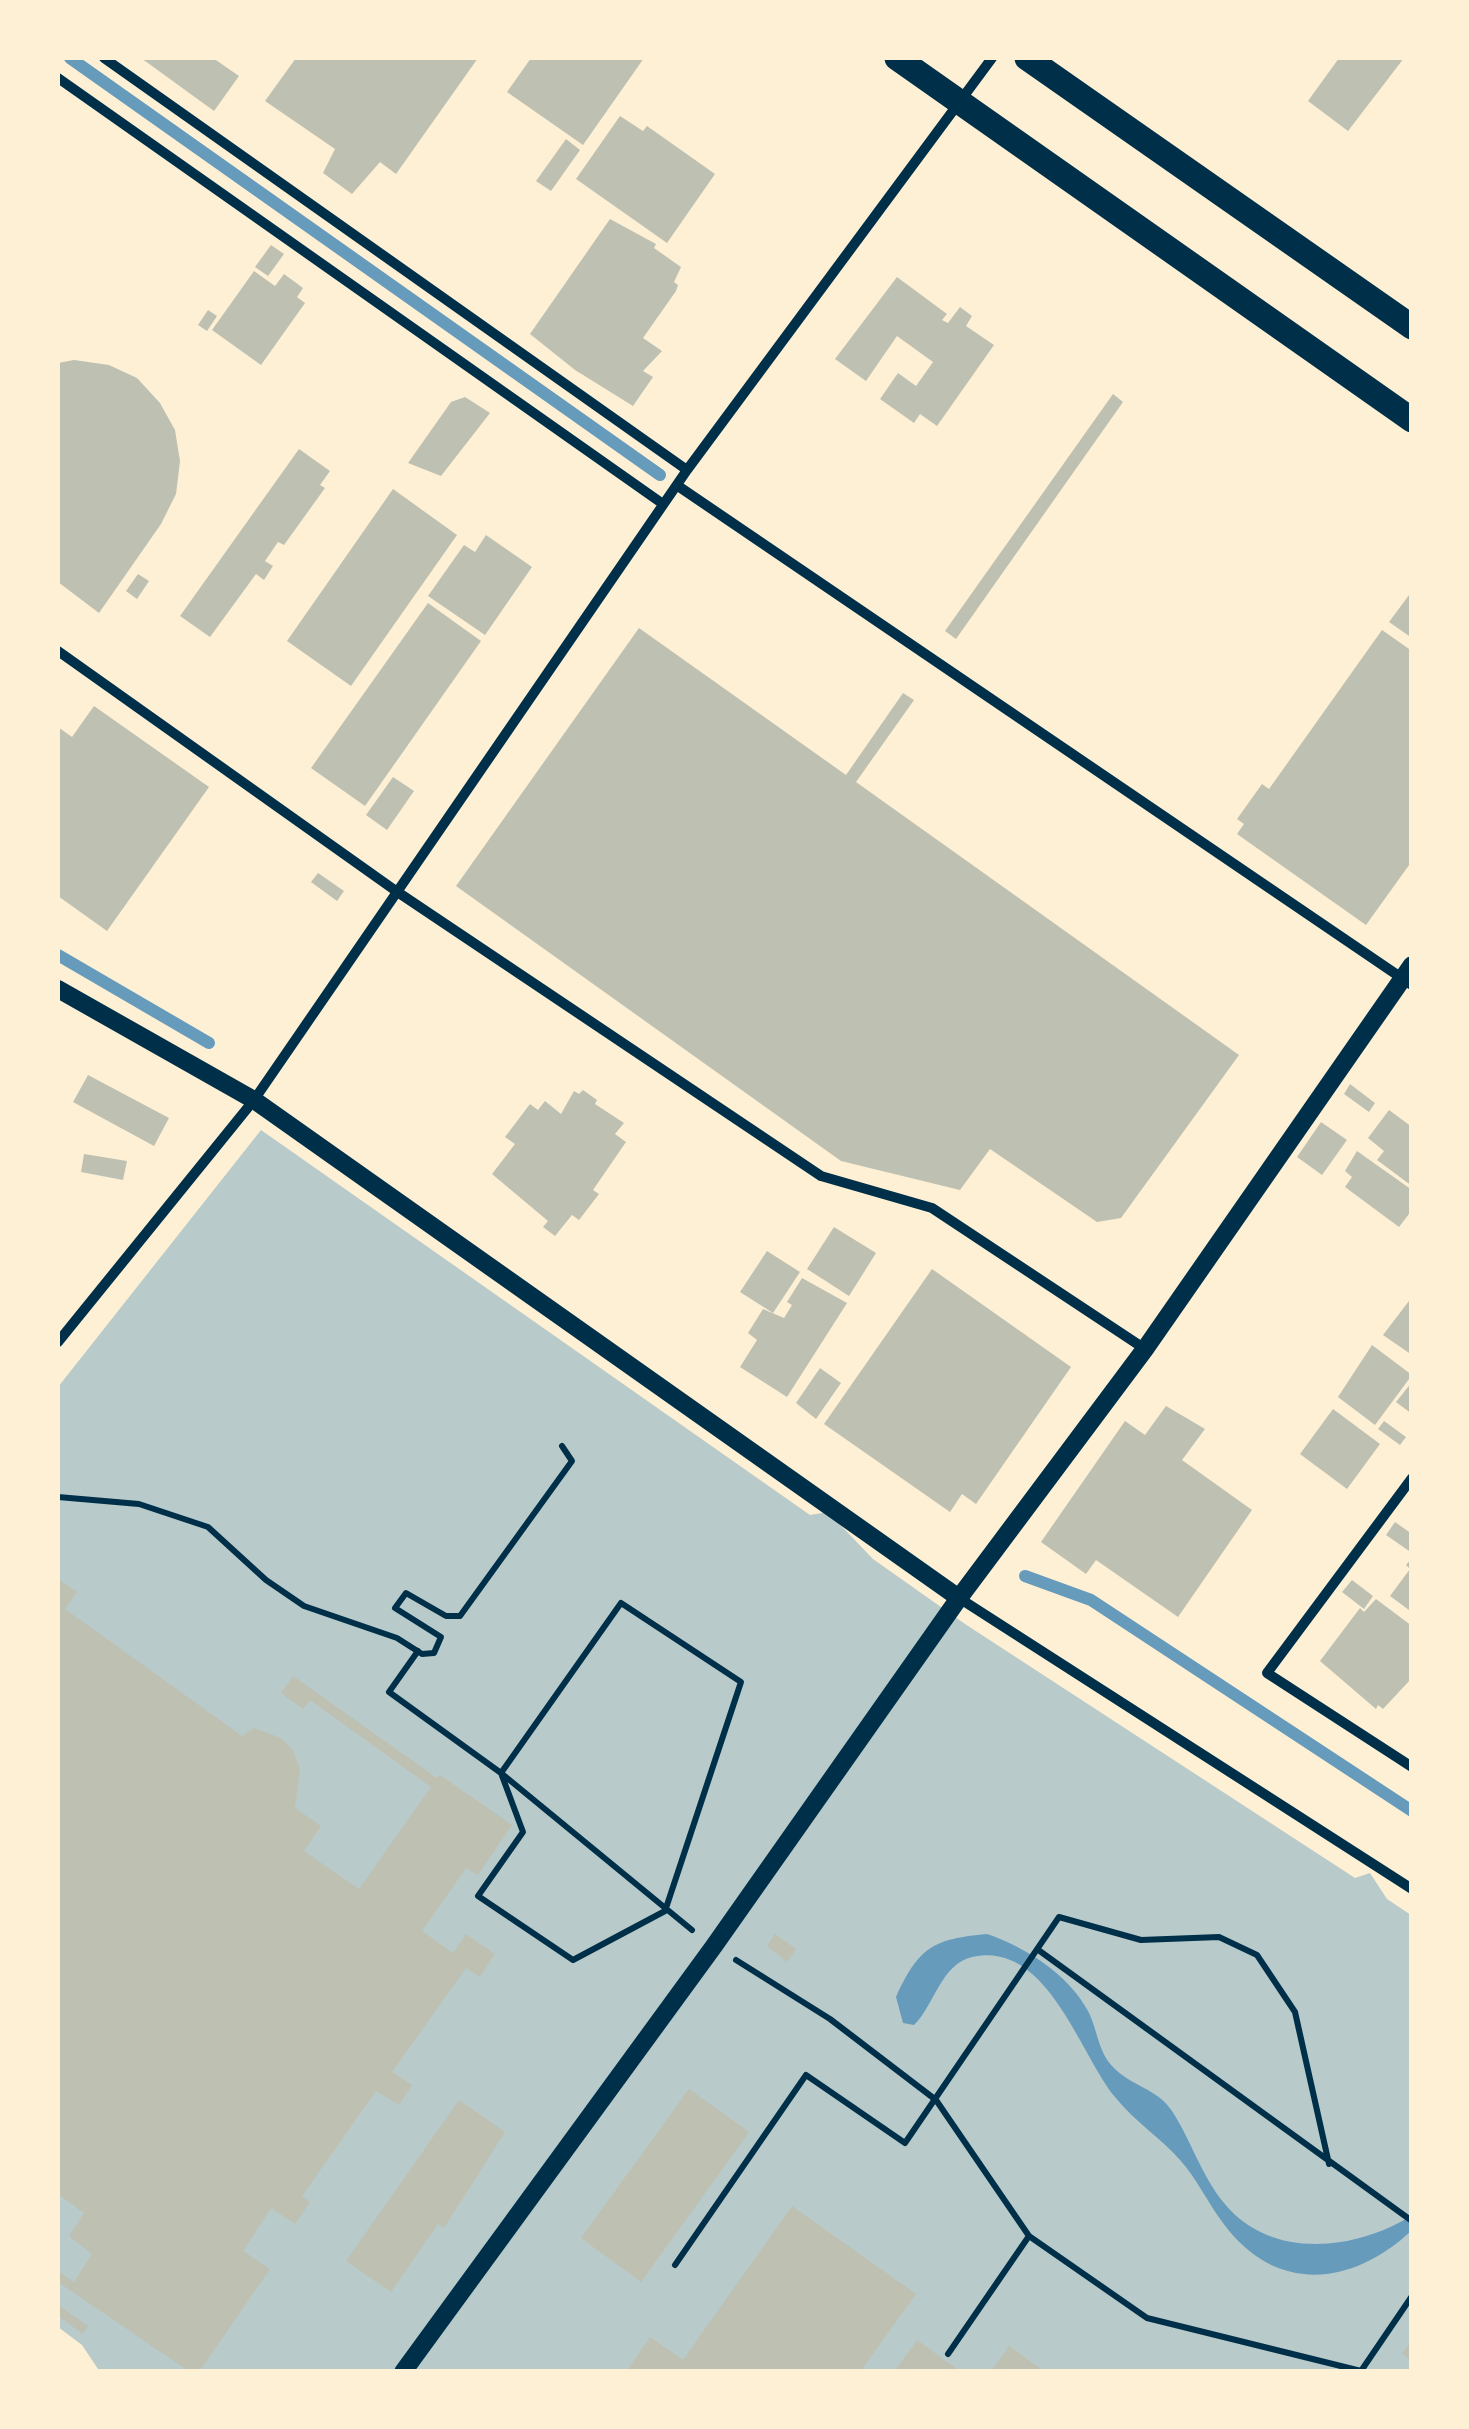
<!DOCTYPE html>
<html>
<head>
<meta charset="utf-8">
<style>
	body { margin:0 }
	#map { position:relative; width:1469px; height:2429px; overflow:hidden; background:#fdf0d5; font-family:"Crimson Pro",serif }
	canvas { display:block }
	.frame { position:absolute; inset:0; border:60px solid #fdf0d5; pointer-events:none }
</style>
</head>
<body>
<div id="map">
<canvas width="1469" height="2429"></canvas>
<div class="frame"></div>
</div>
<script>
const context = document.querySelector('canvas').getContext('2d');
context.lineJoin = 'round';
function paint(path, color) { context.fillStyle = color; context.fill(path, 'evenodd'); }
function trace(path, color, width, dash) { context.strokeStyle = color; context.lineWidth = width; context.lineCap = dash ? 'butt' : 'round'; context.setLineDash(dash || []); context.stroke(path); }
const green = new Path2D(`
	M261 1130 810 1515 828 1512 873 1559 965 1624 1355 1878 1370 1873 1387 1899 1411 1915V2371L100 2372 82 2345 58 2327V1387Z`);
const water = new Path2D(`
	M987 1934C1025 1947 1068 1974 1088 2011 1097 2028 1098 2051 1112 2066 1130 2086 1157 2088 1172 2111 1191 2140 1201 2175 1224 2203 1271 2261 1356 2250 1411 2216V2231C1351 2287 1275 2294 1223 2223 1208 2203 1197 2179 1180 2160 1161 2138 1136 2123 1115 2097 1079 2053 1047 1940 972 1957 941 1964 934 2006 914 2025L903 2023 896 1997C919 1947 933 1939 987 1934Z`);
const stream = new Path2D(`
	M70 58 660 475
	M58 955 209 1043
	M1025 1576 1091 1600 1412 1811`);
const building = new Path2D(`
	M141 58H213L239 76 214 111Z
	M296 58H478L396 174 380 162 352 194 323 173 335 149 265 101Z
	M531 58H644L583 145 507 92Z
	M1339 58H1404L1348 131 1308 101Z
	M620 116 643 131 647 126 715 174 667 243 576 179Z
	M566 139 580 150 551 191 536 181Z
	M610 219 656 244 654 248 681 267 674 282 678 285 676 291 643 338 662 351 643 371 653 377 633 406 575 370 530 334Z
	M271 245 284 254 268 276 255 267Z
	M254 271 275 286 284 274 303 288 297 297 305 303 261 365 212 330Z
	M897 277 947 314 942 320 948 323 960 307 972 316 966 326 994 345 937 426 920 414 914 423 880 399 898 373 916 386 933 362 897 336 866 381 835 359Z
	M208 310 217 316 207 331 198 325Z
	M74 360 109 365 137 378 160 403 175 430 180 461 176 494 161 524 99 613 58 582V363Z
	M1113 394 1123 402 956 639 945 631Z
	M465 397 490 413 441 476 408 463 451 402Z
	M299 449 330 471 320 485 325 488 284 545 278 542 265 561 273 566 264 580 256 574 210 637 180 616Z
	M393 489 457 535 351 686 287 641Z
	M486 535 532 567 485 635 428 596 464 545 475 552Z
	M138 574 149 581 137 599 126 591Z
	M1412 591V638L1389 622Z
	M428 603 481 641 365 806 311 768Z
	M639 628 846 775 903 693 914 700 856 782 1239 1055 1121 1218 1097 1222 990 1149 960 1190 841 1161 456 886Z
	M1382 630 1412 651V861L1366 925 1237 834 1244 824 1237 819 1262 784 1269 789Z
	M94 706 209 787 107 931 58 896V727L72 737Z
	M393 777 414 791 387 830 366 815Z
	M318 873 344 891 337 901 311 882Z
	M88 1075 169 1118 154 1146 73 1102Z
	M1350 1084 1375 1103 1369 1112 1344 1094Z
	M583 1090 597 1100 595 1104 624 1123 615 1134 626 1142 593 1190 599 1194 579 1220 572 1215 555 1236 543 1227 548 1221 492 1174 515 1144 505 1137 530 1104 538 1110 545 1101 561 1114 574 1091 579 1094Z
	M1389 1110 1412 1127V1186L1377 1160 1384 1151 1368 1138Z
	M1321 1122 1347 1140 1322 1175 1297 1157Z
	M1357 1151 1412 1190V1210L1399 1227 1345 1187 1352 1177 1345 1171Z
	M84 1154 127 1161 123 1180 81 1172Z
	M834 1227 876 1253 849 1296 807 1269Z
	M767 1251 800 1272 773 1313 740 1292Z
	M932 1269 1071 1367 976 1504 962 1494 950 1512 824 1424Z
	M802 1278 847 1303 787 1397 740 1367 757 1340 748 1333 763 1309 784 1318 792 1305 787 1302Z
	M1412 1297V1355L1383 1335Z
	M1372 1345 1412 1375 1375 1425 1338 1397Z
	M820 1368 841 1383 816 1419 796 1403Z
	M1412 1382V1414L1396 1402Z
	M1166 1406 1205 1429 1182 1460 1252 1510 1178 1617 1096 1560 1086 1574 1041 1542 1125 1421 1145 1435Z
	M1333 1409 1380 1444 1347 1489 1300 1454Z
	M1384 1421 1406 1437 1400 1445 1378 1429Z
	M1395 1522 1412 1534V1553L1386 1535Z
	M1412 1558V1607L1409 1610 1390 1596 1410 1569 1406 1565Z
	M58 1579 77 1592 65 1609 242 1736 254 1728 281 1738 293 1751 300 1769 295 1808 321 1826 304 1851 359 1889 431 1787 310 1700 303 1709 281 1693 293 1676 437 1778 440 1775 512 1825 478 1875 466 1868 422 1931 453 1953 466 1934 495 1954 480 1977 466 1968 392 2072 412 2085 399 2105 376 2091 302 2196 310 2202 295 2224 271 2208 243 2251 270 2269 199 2372H190L58 2282V2271L74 2282 92 2254 69 2236 84 2213 58 2194Z
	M1352 1580 1373 1596 1364 1609 1342 1592Z
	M1376 1599 1412 1626V1678L1383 1709 1378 1705 1376 1709 1320 1661 1360 1608 1364 1612Z
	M775 1934 796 1949 787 1962 767 1946Z
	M689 2089 749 2132 641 2282 581 2238Z
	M459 2100 505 2132 444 2228 438 2224 391 2292 346 2261Z
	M792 2206 916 2294 860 2372H626L650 2337 683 2360Z
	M58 2305 88 2326 83 2334 58 2316Z
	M917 2340 961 2372H894Z
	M1412 2341V2361L1402 2354Z
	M1009 2346 1045 2372H991Z`);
const path = new Path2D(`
	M58 1497 139 1504 208 1527 266 1580 304 1606 397 1638 422 1654 434 1653 441 1637 395 1608 406 1593 446 1616H460L572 1461 562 1446
	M621 1603 741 1682 665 1911 573 1960 478 1896 523 1832 501 1773Z
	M418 1651 389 1692 501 1773 692 1930
	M1037 1949 1412 2221
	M736 1960 830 2019 936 2100 1029 2236 1147 2318 1361 2371 1412 2296
	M675 2265 806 2075 905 2143 1059 1917 1141 1940 1219 1937 1257 1955 1295 2012 1329 2164
	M948 2354 1029 2236`);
const minor = new Path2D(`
	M104 58 687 470
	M58 78 663 504
	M678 486 1412 985
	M58 651 396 891 821 1176 932 1208 1145 1349
	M58 1342 254 1100 687 470 992 58
	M1412 1478 1267 1673 1412 1767
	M959 1598 1412 1889`);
const tertiary = new Path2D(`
	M58 989 254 1100 959 1598
	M403 2372 714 1946 959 1598 1145 1349 1412 965`);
const primary = new Path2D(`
	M897 58 1412 420
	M1027 58 1412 327`);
paint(green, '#b9caca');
paint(water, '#669bbc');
trace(stream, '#669bbc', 12);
paint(building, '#bec0b2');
trace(path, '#003049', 6);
trace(minor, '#003049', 10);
trace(tertiary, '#003049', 18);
trace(primary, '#003049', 25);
</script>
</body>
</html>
